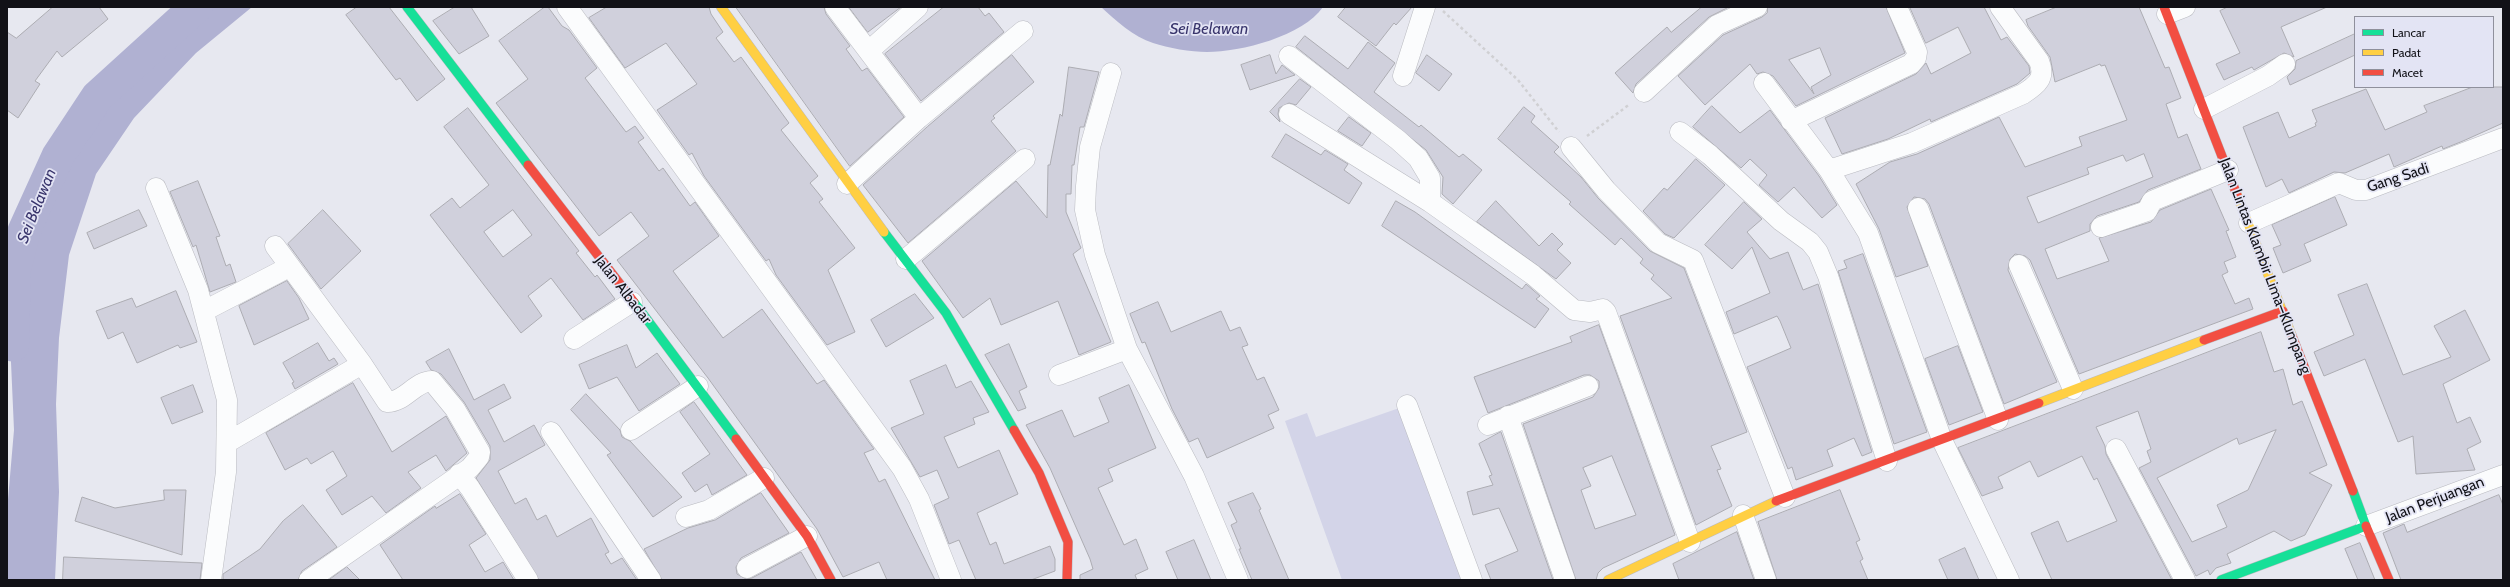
<!DOCTYPE html>
<html>
<head>
<meta charset="utf-8">
<style>
	body { margin:0 }
	#map { position:relative; width:2510px; height:587px; overflow:hidden; background:#e7e8f0; font-family:Cabin,sans-serif }
	canvas { display:block }
	.frame { position:absolute; inset:0; border:8px solid #111117; pointer-events:none }
	.legend { position:absolute; left:2354px; top:16px; width:140px; height:72px; box-sizing:border-box; background:#e3e4f4; border:1px solid #8f909c; margin:0; padding:5px 7px; list-style:none; font-size:12px; color:#111117 }
	.legend li { display:flex; align-items:center; gap:8px; height:20px }
	.legend b { width:20px; border:1px solid #8f909c }
</style>
</head>
<body>
<div id="map">
<canvas width="2510" height="587"></canvas>
<div class="frame"></div>
<ul class="legend">
<li><b style="height:5px;background:#16e098"></b>Lancar</li>
<li><b style="height:5px;background:#ffcf43"></b>Padat</li>
<li><b style="height:5px;background:#f24e42"></b>Macet</li>
</ul>
</div>
<script>
const context = document.querySelector('canvas').getContext('2d');
context.lineJoin = 'round';
function paint(path, color) { context.fillStyle = color; context.fill(path, 'evenodd'); }
function trace(path, color, width, dash) { context.strokeStyle = color; context.lineWidth = width; context.lineCap = dash ? 'butt' : 'round'; context.setLineDash(dash || []); context.stroke(path); }
function label(font, color, halo, rows, align = 'center') {
  context.font = font + ' Cabin,sans-serif'; context.lineWidth = 3.5; context.setLineDash([]); context.textBaseline = 'middle'; context.strokeStyle = halo; context.fillStyle = color; for (const [text, x, y, turn = 0] of rows) {
    context.save(); context.translate(x, y); context.rotate((+turn || 0) * Math.PI / 180); context.textAlign = isNaN(turn) ? turn : align; if (halo) context.strokeText(text, 0, 0); context.fillText(text, 0, 0); context.restore();
  }
}
const green = new Path2D(`
	M1405 406 1467 580H1342L1285 421 1307 413 1316 437Z`);
const water = new Path2D(`
	M186 7H252L196 53 134 118 96 174 69 255 59 338 56 404 59 492 55 580H8L7 511 14 430 9 317 31 218 51 170 87 120 131 59Z
	M1101 7H1323C1303 36 1241 52 1207 52 1191 52 1168 48 1153 43 1134 37 1115 20 1101 7Z`);
const river = new Path2D(`
	M13 345 14 271 24 231 58 156 97 97 196 7`);
const building = new Path2D(`
	M53 7H99L108 19 62 57 57 51 35 81 40 84 18 118 7 110V32L16 38Z
	M357 7H389L445 79 417 101 400 78 396 80 346 15Z
	M455 7H471L489 36 459 54 433 21Z
	M545 7H548L562 26 569 30 597 68 585 78 626 132 635 126 644 138 638 142 659 171 663 168 690 206 695 202 719 236 673 271 723 338 762 309 817 384 824 380 874 449 864 453 879 482 885 479 935 580H887L879 562 843 577 817 529 708 378 617 260 649 236 631 212 599 236 496 103 528 79 499 41Z
	M607 7H709L711 14 723 32 716 38 734 62 741 57 789 123 781 130 818 176 810 183 823 199 819 202 855 248 828 270 855 332 827 345 776 275 769 259 766 261 704 176 692 153 689 155 657 110 697 84 666 43 625 68 589 18Z
	M736 7H824L826 14 850 46 846 49 862 71 867 68 904 117 850 166Z
	M849 7H901L868 32Z
	M944 7H978L985 16 989 13 1004 32 921 101 885 54Z
	M1346 7H1412L1396 25 1394 23 1376 46 1338 17Z
	M1702 7H1729L1709 17 1636 84 1633 93 1615 73 1667 27 1671 32Z
	M1768 7H1886L1905 53 1796 106 1773 76 1763 72 1757 74 1750 64 1705 105 1678 76 1723 35 1762 17 1767 13ZM1820 48 1831 75 1811 87 1814 94 1789 60Z
	M1910 7H1984L2001 40 2007 37 2029 66 2030 73 2017 84 1931 122 1930 119 1888 139 1842 154 1825 118 1916 74 1926 63 1931 74 1971 53 1958 27 1926 43Z
	M2057 7H2139L2165 68 2169 67 2181 98 2166 104 2178 138 2187 134 2201 169 2148 190 2139 202 2097 216 2090 224V231L2045 249 2057 279 2109 261 2099 238 2151 222 2160 210 2211 189 2229 230 2226 231 2236 257 2224 262 2228 272 2222 275 2235 304 2249 298 2253 309 2079 374 2030 260 2025 256 2015 254 2010 259 2008 270 2057 382 2004 404 1929 204 1925 199 1914 197 1907 207 1928 266 1896 277 1879 229 1856 184 1890 162 1917 154 1999 117 2025 167 2082 146 2079 137 2127 120 2105 65 2101 66 2100 64 2055 82 2050 57 2028 26 2026 20ZM2144 154 2153 177 2038 223 2027 197 2089 174 2087 168 2123 155 2126 161Z
	M2228 7H2327L2281 27 2294 57 2284 53 2254 70 2252 67 2224 80 2216 64 2240 53 2220 11Z
	M2355 34V55L2290 85 2287 77 2295 69 2296 61Z
	M1305 36 1348 69 1368 42 1395 63 1374 92 1419 127 1421 125 1459 157 1463 154 1482 170 1453 204 1442 194 1443 177 1426 150 1296 47Z
	M1012 55 1034 82 993 116 995 118 991 121 1016 151 908 243 863 185 927 127Z
	M1270 55 1276 74 1282 65 1295 75 1250 90 1241 65Z
	M1427 55 1452 74 1439 91 1416 73Z
	M1069 67 1099 72 1084 127H1080L1074 165H1072L1071 194H1066V212L1081 248 1073 254 1111 342 1079 355 1058 301 1001 325 990 298 963 318 922 261 1016 181 1047 218 1048 165H1050L1060 114 1062 116Z
	M1300 79 1311 87 1296 105 1289 103 1279 108 1278 114 1280 122 1270 112Z
	M2473 87H2503V123L2463 141 2443 149 2442 146 2394 167 2389 154 2345 173 2334 172 2289 193 2282 179 2266 187 2243 127 2278 112 2289 138 2316 126 2315 123 2317 122 2312 110 2366 89 2385 130 2427 112 2424 106Z
	M1712 106 1740 133 1770 110 1819 176 1837 205 1822 218 1794 187 1778 202 1759 185 1767 175 1750 159 1741 168 1693 127Z
	M1524 107 1535 116 1531 122 1559 147 1554 152 1581 177 1598 198 1650 251 1684 268 1747 432 1711 446 1721 469 1717 470 1732 506 1696 525 1620 316 1672 298 1651 279 1654 275 1640 263 1643 259 1621 238 1615 245 1569 204 1571 202 1498 139Z
	M468 108 579 251 576 253 595 277 597 275 615 299 583 320 551 278 528 296 542 316 521 333 430 215 452 198 460 208 489 185 444 127ZM513 210 532 235 503 257 484 232Z
	M1349 117 1371 133 1362 146 1338 131Z
	M1286 134 1321 155 1325 150 1348 164 1344 170 1362 183 1349 204 1272 157Z
	M1696 159 1725 185 1674 238 1665 234 1643 211 1664 188 1667 190Z
	M198 181 220 236 216 237 226 266 230 264 236 282 210 292 196 245 193 247 170 192Z
	M2335 197 2347 225 2304 244 2311 261 2283 273 2273 248 2281 245 2272 225Z
	M1396 201 1415 212 1522 289 1526 284 1540 296 1536 299 1549 309 1535 328 1382 226Z
	M1496 201 1539 246 1552 233 1563 244 1557 250 1571 263 1556 279 1477 222Z
	M1744 202 1762 219 1747 232 1770 259 1788 252 1803 290 1818 284 1872 452 1862 456 1854 438 1827 450 1833 466 1796 480 1792 467 1788 469 1747 367 1791 348 1780 321 1777 316 1734 334 1726 312 1770 293 1752 247 1732 269 1705 245Z
	M139 210 147 226 94 249 87 233Z
	M323 210 361 251 321 289 288 244Z
	M1863 254 1927 432 1894 444 1838 271 1847 268 1844 261Z
	M287 281 299 298 309 319 254 345 239 306Z
	M2367 284 2403 375 2451 357 2434 326 2465 310 2490 360 2443 384 2457 423 2470 417 2481 442 2467 449 2475 470 2416 474 2413 436 2398 442 2365 359 2324 376 2314 352 2354 335 2338 295Z
	M176 291 197 342 180 348 178 345 137 363 123 332 108 339 96 311 132 298 136 307Z
	M915 294 934 318 886 347 871 320Z
	M1158 302 1171 332 1221 311 1230 331 1240 327 1248 345 1242 347 1257 380 1264 377 1279 410 1268 415 1274 428 1207 458 1198 438 1189 442 1172 409 1145 342 1142 343 1130 314Z
	M1599 325 1675 535 1603 568 1598 573 1596 580H1576L1523 424 1593 397 1599 388V381L1590 375H1584L1488 413 1474 377 1572 342 1570 337ZM1612 456 1636 515 1595 529 1581 490 1591 486 1583 468Z
	M2261 332 2274 372 2283 369 2293 405 2302 401 2327 465 2309 473 2332 485 2305 535 2291 541 2274 531 2227 554 2231 563 2216 568 2210 575 2208 570 2196 576 2139 468 2151 462 2147 451 2151 449 2138 411 2096 427 2105 446 2106 454 2172 580H2052L2031 533 2058 521 2067 542 2117 521 2097 478 2094 480 2082 456 2038 477 2030 461 1998 477 2003 488 1982 496 1958 448ZM2276 430 2248 490 2217 505 2227 527 2192 542 2157 478 2237 438 2239 444Z
	M318 343 329 361 334 358 338 364 295 389 292 383 294 382 283 363Z
	M1009 344 1027 387 1019 391 1026 408 1018 411 985 355Z
	M627 345 636 368 657 353 680 384 639 411 617 377 589 389 579 365Z
	M1958 346 1983 412 1949 425 1925 359Z
	M449 349 474 400 504 384 511 398 488 410 504 442 534 425 545 445 498 471 515 504 526 498 537 520 546 515 557 537 591 518 609 552 605 554 611 564 622 558 637 580H539L476 478 490 460V446L464 402 441 374 431 370 426 362Z
	M946 365 956 388 971 381 989 412 973 418 975 424 944 437 958 468 999 450 1018 494 977 513 990 545 996 542 1004 564 1050 546 1055 559V571L1031 580H976L959 540 949 544 934 505 949 498 937 470 920 477 891 428 924 414 910 381Z
	M353 383 392 452 446 416 467 453 446 471 436 455 408 472 421 488 386 513 372 496 342 515 326 490 347 476 333 451 311 464 307 458 285 470 266 433Z
	M193 385 203 412 172 424 161 398Z
	M1129 385 1156 448 1108 469 1113 481 1098 488 1124 545 1136 539 1148 569 1135 575 1137 580H1080V575L1093 569 1090 559 1050 468 1026 425 1062 410 1074 437 1109 422 1099 398Z
	M586 394 620 430 622 437 630 441 682 497 653 517 607 455 611 453 571 410Z
	M694 402 747 475 712 495 707 484 695 492 682 473 710 454 680 412Z
	M1501 432 1553 580H1491L1485 565 1518 551 1499 508 1473 515 1467 492 1493 485 1489 476 1492 475 1479 444Z
	M164 490H186L182 555 75 521 82 497 115 508 164 500Z
	M1840 490 1860 540 1856 542 1863 559 1860 561 1868 580H1777L1758 522Z
	M761 493 789 533 741 558 736 567 737 574 746 579 752 578 801 552 817 580H662L644 549 688 528 715 520Z
	M1253 493 1261 509 1259 510 1289 580H1252L1239 549H1241L1231 525 1237 522 1228 503Z
	M460 494 486 534 469 545 485 572 503 562 514 580H403L380 545 435 506 436 508Z
	M2499 495 2503 505V580H2401L2383 533 2404 524 2407 532Z
	M303 505 337 547 302 571 298 580H223V574L260 549 283 521Z
	M1737 532 1754 580H1679L1673 564Z
	M1194 540 1211 580H1178L1166 552Z
	M2360 543 2375 580H2358L2345 549Z
	M1965 548 1979 580H1948L1939 560Z
	M64 557 86 558 202 563 200 580H63Z
	M347 567 360 580H329Z`);
const path = new Path2D(`
	M1443 11 1518 80 1559 132
	M1587 136 1630 104`);
const street = new Path2D(`
	M567 7 902 468 919 499 951 580
	M835 7 919 118
	M2167 14 2185 7
	M870 50 918 7
	M1289 56 1398 140 1418 158 1430 178V202
	M1111 73 1090 147 1086 186 1085 210 1095 255 1127 349 1194 476 1238 580
	M1403 76 1425 7
	M1764 83 1829 170 1868 233 1942 440 2009 580
	M1644 92 1717 25 1757 7
	M2204 109 2268 76 2285 64
	M1289 114 1430 202 1533 275 1574 310 1590 312 1603 309 1606 312 1690 542
	M1791 121 1911 64 1916 58 1917 52 1897 7
	M1680 132 1710 155 1781 221 1810 242 1818 252 1828 276 1887 461
	M1571 147 1606 190 1658 243 1693 260 1785 497
	M1829 170 1912 143 2023 94C2037 85 2046 78 2039 61L2000 7
	M847 184 919 118 1023 31
	M156 188 198 290 227 400 226 472 211 580
	M1918 208 1998 420
	M2249 223 2339 183 2356 190H2366L2503 138
	M2101 227 2147 211 2152 201 2228 170
	M275 246 362 364 387 402C404 403 415 381 432 381L455 409 480 452 479 457 470 468 309 580
	M906 259 1025 159
	M2019 265 2073 389
	M204 311 289 267
	M574 339 632 302
	M1059 375 1127 349
	M1407 405 1472 580
	M1508 416 1565 580
	M1488 425 1588 386
	M631 430 698 386
	M551 432 651 580
	M228 442 362 364
	M2116 449 2185 580
	M459 474 470 488 528 580
	M1743 515 1766 580
	M686 517 709 510 764 478
	M2366 526 2503 475
	M747 568 807 536`);
const fast = new Path2D(`
	M407 7 528 165
	M884 232 946 313 1014 430
	M634 302 736 439
	M2221 580 2366 526 2353 491`);
const slow = new Path2D(`
	M721 7 884 232
	M2237 195 2292 336
	M2039 403 2204 340
	M1608 580 1776 501`);
const jam = new Path2D(`
	M2164 7 2237 195
	M528 165 634 302
	M2292 336 2353 491
	M2204 340 2283 311
	M1014 430 1039 473 1068 542 1067 580
	M736 439 807 536 831 580
	M1776 501 2039 403
	M2366 526 2389 580`);
const streetNames = [
	["Gang Sadi",2398,178,-18],
	["Jalan Lintas Klambir Lima–Klumpang",2265,266,69],
	["Jalan Albadar",623,290,52],
	["Jalan Perjuangan",2435,500,-21]
];
const waterNames = [
	["Sei Belawan",1209,29],
	["Sei Belawan",37,206,-68]
];
paint(green, '#d3d4e8');
paint(water, '#b0b1d2');
trace(river, '#b0b1d2', 33);
paint(building, '#d0d0dc');
trace(building, '#acacb2', 1);
trace(street, '#babbc1', 21);
trace(fast, '#babbc1', 10);
trace(slow, '#babbc1', 10);
trace(jam, '#babbc1', 10);
trace(path, '#d0d0d3', 2.5, [3, 3]);
trace(street, '#fbfcfd', 20);
trace(fast, '#16e098', 9);
trace(slow, '#ffcf43', 9);
trace(jam, '#f24e42', 9);
label('15px', '#111117', '#e3e4f4', streetNames);
label('italic 16px', '#39356c', '#e3e4f4', waterNames);
</script>
</body>
</html>
